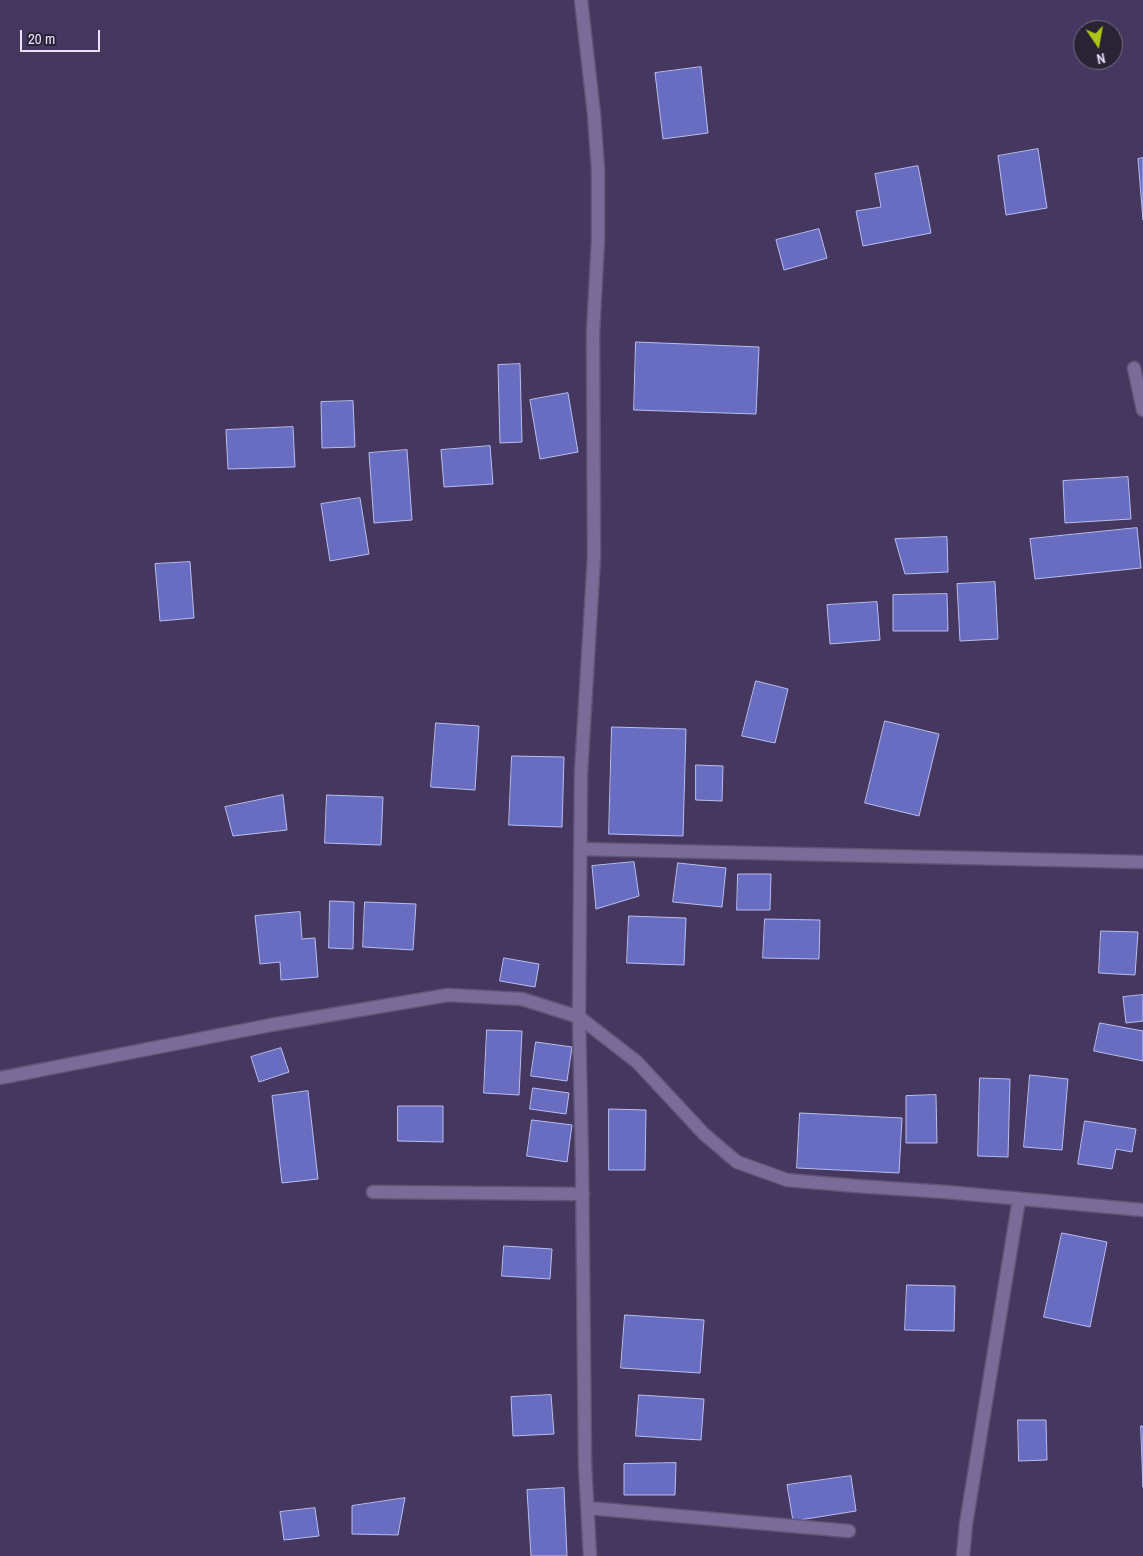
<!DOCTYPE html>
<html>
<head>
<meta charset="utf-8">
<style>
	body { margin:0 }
	#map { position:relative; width:1143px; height:1556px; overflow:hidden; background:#45375f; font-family:"Archivo Narrow",sans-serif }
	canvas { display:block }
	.north { position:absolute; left:1073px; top:20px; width:50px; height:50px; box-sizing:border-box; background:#292335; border:1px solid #756f84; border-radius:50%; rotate:168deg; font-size:14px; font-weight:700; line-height:20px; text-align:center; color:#e8e1fa }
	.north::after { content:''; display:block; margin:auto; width:18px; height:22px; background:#abc614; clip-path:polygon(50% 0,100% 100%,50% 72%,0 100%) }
	.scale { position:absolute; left:20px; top:30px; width:80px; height:22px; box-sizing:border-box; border:2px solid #e8e1fa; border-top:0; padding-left:6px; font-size:15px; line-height:18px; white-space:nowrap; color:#e8e1fa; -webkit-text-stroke:4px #292335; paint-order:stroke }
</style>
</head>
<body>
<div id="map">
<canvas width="1143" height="1556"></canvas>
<div class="north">N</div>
<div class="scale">20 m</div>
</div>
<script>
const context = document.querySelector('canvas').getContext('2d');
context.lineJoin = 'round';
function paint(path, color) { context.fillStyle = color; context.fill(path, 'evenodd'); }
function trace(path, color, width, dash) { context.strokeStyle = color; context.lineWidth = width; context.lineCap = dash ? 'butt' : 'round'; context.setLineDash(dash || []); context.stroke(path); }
const building = new Path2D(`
	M701 67 708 133 663 139 655 73Z
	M1038 149 1047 208 1006 215 998 156Z
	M1143 158V220L1138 159Z
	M918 166 931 233 863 246 856 211 881 207 875 174Z
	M819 229 827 258 784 270 776 240Z
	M636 342 759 347 756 414 634 410Z
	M520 364 522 442 500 443 498 365Z
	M568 393 578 452 540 459 530 400Z
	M353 401 355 447 322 448 321 402Z
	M293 427 295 467 228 469 226 430Z
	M490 446 493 484 444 487 441 450Z
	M407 450 412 520 374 523 369 453Z
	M1128 477 1131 519 1065 523 1063 481Z
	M360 498 369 554 330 561 321 504Z
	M1137 528 1141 568 1035 579 1030 539Z
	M947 537 948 572 905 574 895 539Z
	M190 562 194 618 160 621 155 564Z
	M995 582 998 639 960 641 957 584Z
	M947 594 948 631H893V595Z
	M877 602 880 640 830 644 827 605Z
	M756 681 788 689 775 743 742 736Z
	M885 721 939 734 919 816 865 803Z
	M436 723 479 726 475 790 431 787Z
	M612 727 686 729 683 836 609 834Z
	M512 756 564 757 562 827 509 825Z
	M696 765 723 766 722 801 696 800Z
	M283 795 287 830 233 836 225 807Z
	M327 795 383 797 381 845 325 843Z
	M634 862 639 896 596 909 592 866Z
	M678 863 726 868 722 907 673 902Z
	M738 874H771L770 910H737Z
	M330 901 354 902 353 949 329 948Z
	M365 902 416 904 413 950 363 947Z
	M300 912 302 939 315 938 318 977 281 980 280 962 260 964 255 916Z
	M629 916 686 918 684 965 627 963Z
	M765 919 820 920 819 959 763 958Z
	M1101 931 1138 932 1135 975 1099 973Z
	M504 958 539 964 535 987 500 981Z
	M1143 995V1021L1126 1023 1123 997Z
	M1100 1023 1143 1031V1061L1094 1051Z
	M487 1030 522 1031 519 1095 484 1093Z
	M536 1042 572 1047 567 1081 531 1076Z
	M281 1048 289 1072 259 1082 251 1057Z
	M1030 1075 1068 1079 1062 1150 1024 1147Z
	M980 1078 1010 1079 1008 1157 978 1156Z
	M533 1088 569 1093 566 1114 530 1109Z
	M308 1091 318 1179 282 1183 272 1096Z
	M936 1095 937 1143H906V1096Z
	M398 1106H443V1142L398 1141Z
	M609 1109 646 1110 645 1170H609Z
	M800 1113 902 1118 899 1173 797 1168Z
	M532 1120 572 1125 567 1162 527 1156Z
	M1085 1121 1136 1129 1132 1152 1116 1149 1112 1169 1078 1164Z
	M1062 1233 1107 1242 1090 1327 1044 1317Z
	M504 1246 552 1249 550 1279 502 1276Z
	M907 1285 955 1286 954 1331 905 1330Z
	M625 1315 704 1320 700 1373 621 1368Z
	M551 1395 554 1434 513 1436 511 1397Z
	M639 1395 704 1399 701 1440 636 1436Z
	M1018 1420H1046L1047 1460 1019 1461Z
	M1141 1426H1143V1487Z
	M676 1463 675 1495H624V1464Z
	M851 1476 856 1511 793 1521 787 1485Z
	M564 1488 567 1556H531L527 1490Z
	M405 1498 398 1535 352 1534V1506Z
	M315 1508 319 1536 284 1540 280 1512Z`);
const minor = new Path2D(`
	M581 0 594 114 598 170V240L593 333 594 557 581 773 579 1017 582 1163 585 1465 590 1556
	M1134 368 1143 410
	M580 849 1143 862
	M0 1078 271 1025 448 995 522 999 579 1017 637 1062 704 1134 737 1162 787 1180 856 1186 946 1192 1143 1210
	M373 1192 583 1194
	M588 1508 849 1531
	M963 1556 966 1524 1019 1199`);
paint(building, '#686dc2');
trace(building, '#b8beee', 1);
trace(minor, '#615576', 15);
trace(minor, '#7a6c98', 12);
</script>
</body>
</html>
